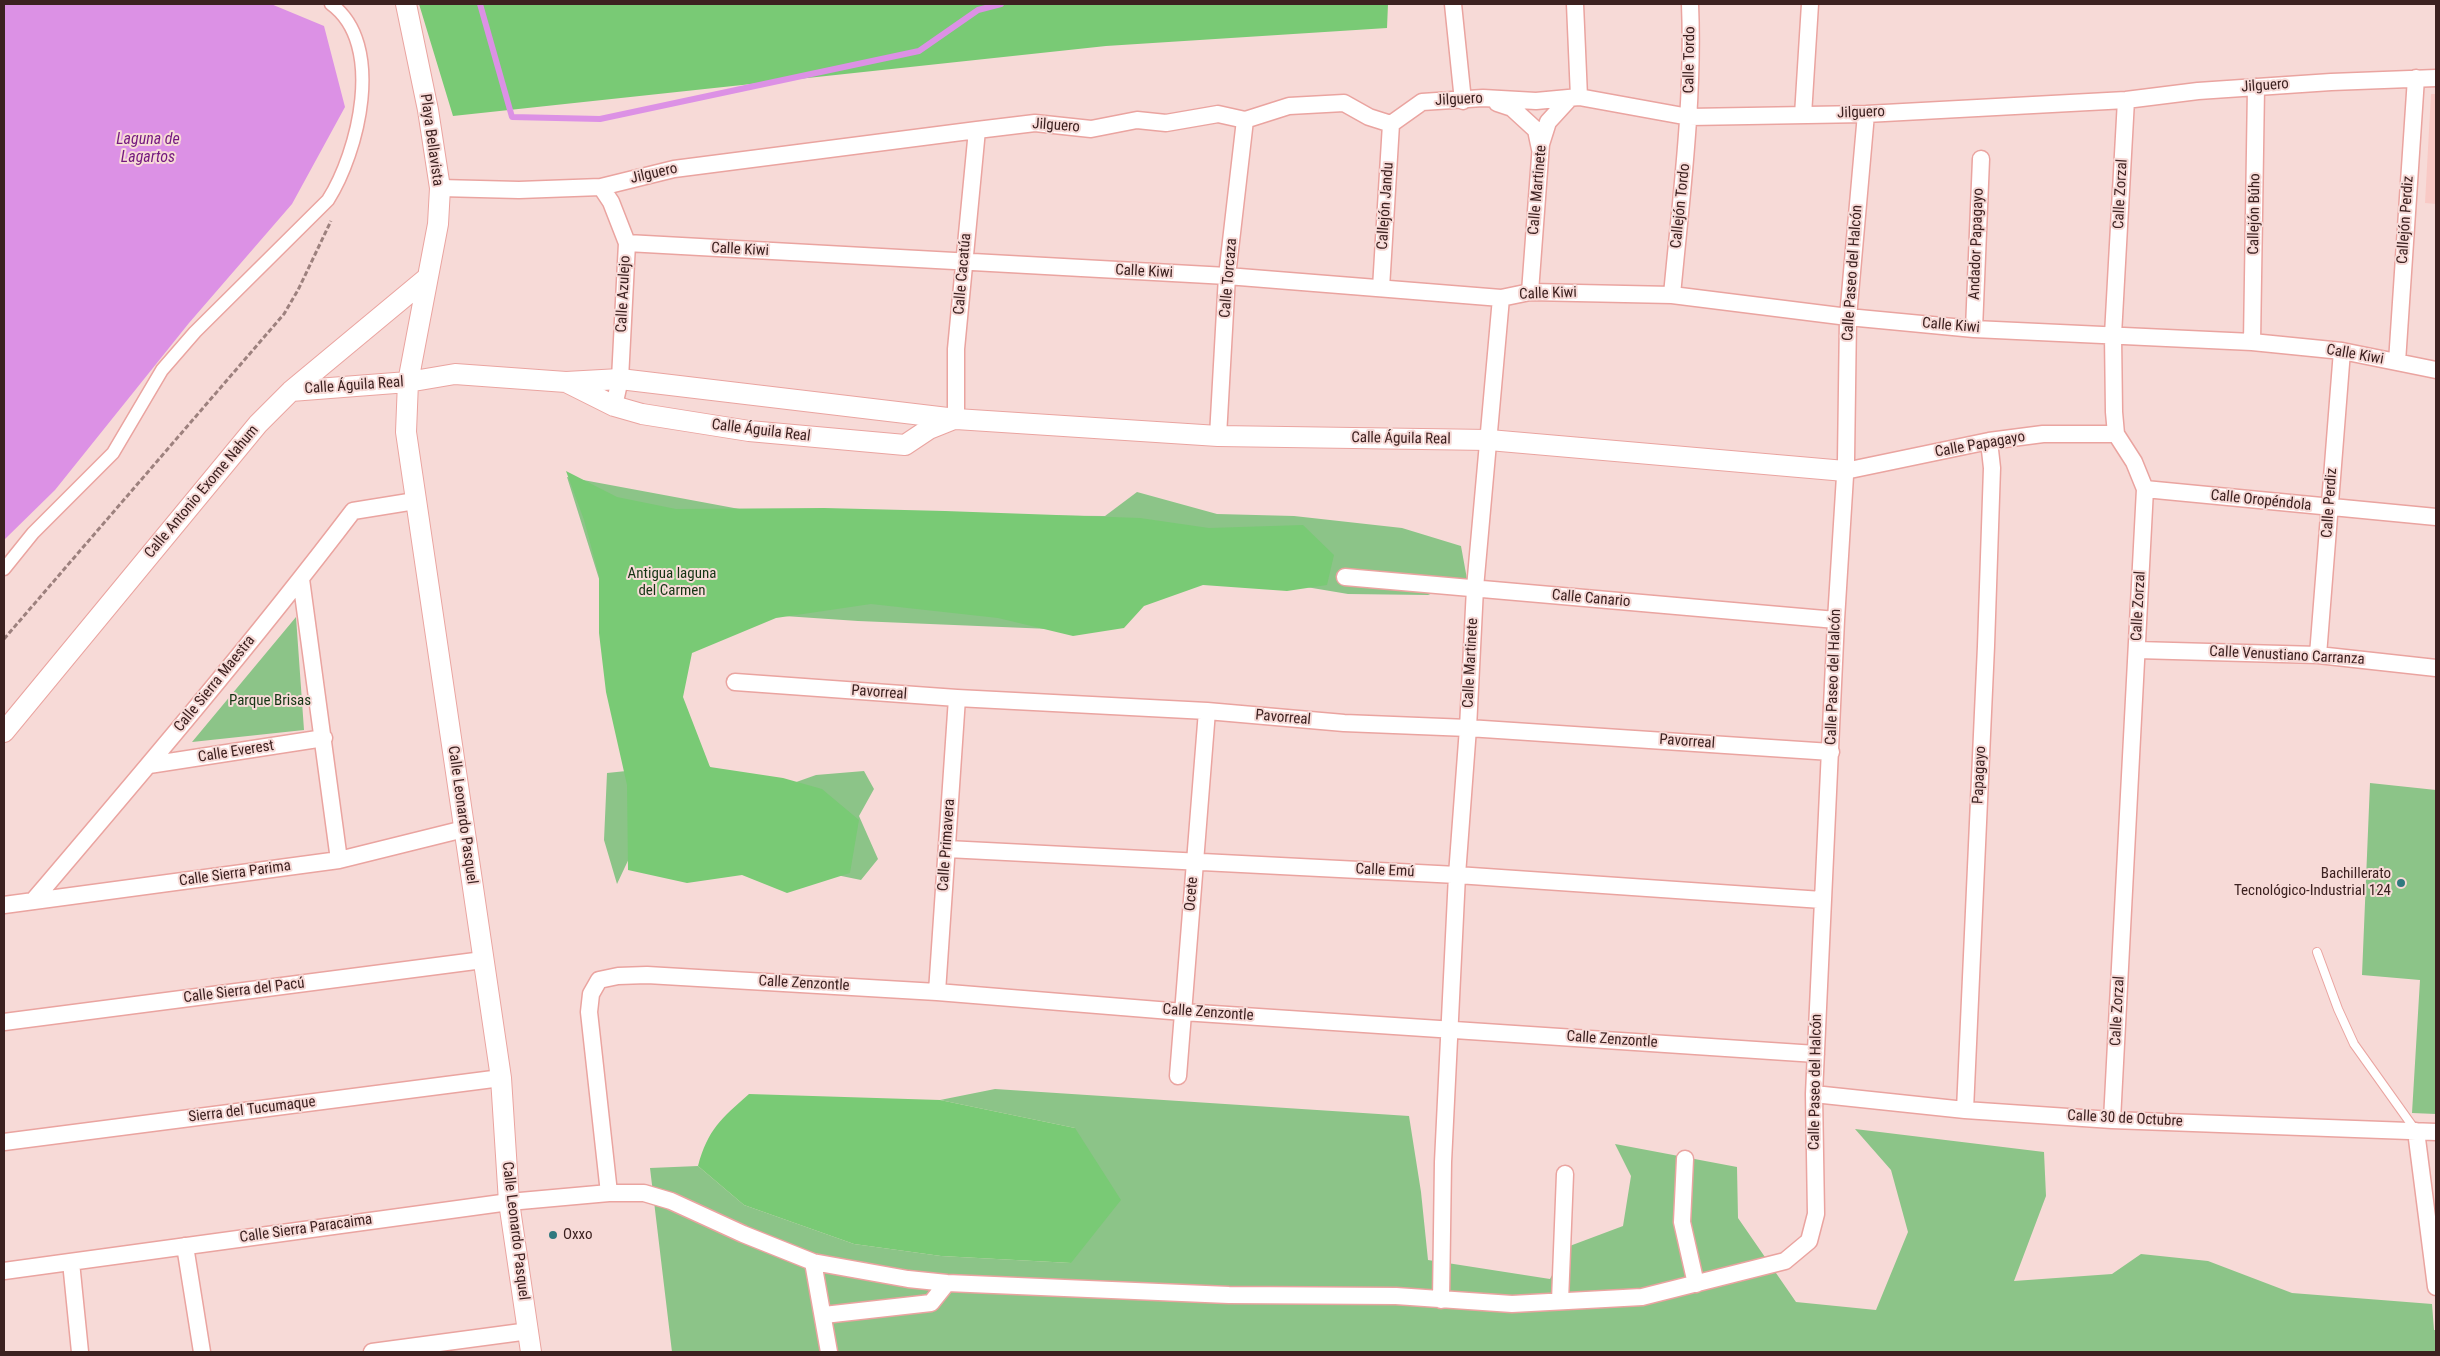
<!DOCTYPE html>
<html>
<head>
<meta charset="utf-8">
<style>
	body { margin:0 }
	#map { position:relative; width:2440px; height:1356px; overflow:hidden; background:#f7dad7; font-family:"Roboto Condensed",sans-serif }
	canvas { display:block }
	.frame { position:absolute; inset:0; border:5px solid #3c2120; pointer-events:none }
</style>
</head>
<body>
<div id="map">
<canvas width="2440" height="1356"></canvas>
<div class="frame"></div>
</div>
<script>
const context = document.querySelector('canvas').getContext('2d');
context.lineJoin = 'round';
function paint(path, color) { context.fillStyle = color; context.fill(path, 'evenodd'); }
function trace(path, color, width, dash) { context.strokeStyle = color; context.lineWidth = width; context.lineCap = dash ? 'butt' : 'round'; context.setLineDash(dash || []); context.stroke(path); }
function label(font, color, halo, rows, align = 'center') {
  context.font = font + ' "Roboto Condensed",sans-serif'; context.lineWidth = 4; context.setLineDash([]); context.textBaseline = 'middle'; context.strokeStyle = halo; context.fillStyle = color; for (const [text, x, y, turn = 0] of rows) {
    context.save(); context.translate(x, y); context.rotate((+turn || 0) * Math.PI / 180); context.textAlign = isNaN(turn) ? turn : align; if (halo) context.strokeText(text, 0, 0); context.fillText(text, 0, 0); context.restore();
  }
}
const built = new Path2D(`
	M2431 94H2436V204L2425 203Z`);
const green = new Path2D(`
	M567 477 874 534 986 515 1105 516 1137 492 1217 514 1294 516 1402 528 1461 546 1467 579 1428 595 1348 594 1181 566 1050 629 858 621 725 612 645 639 691 750 732 786 771 791 816 775 864 771 874 789 859 816 878 859 861 880 640 835 617 884 604 840 607 773 636 770 639 706Z
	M296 617 304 730 192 742Z
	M2370 783 2436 790V1114L2412 1113 2420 980 2362 975Z
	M995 1089 1409 1116 1421 1192 1428 1260 1550 1279 1567 1247 1623 1226 1631 1176 1615 1144 1737 1167 1738 1218 1796 1302 1876 1310 1908 1232 1891 1170 1855 1129 2044 1152 2046 1196 2014 1281 2112 1274 2141 1254 2208 1261 2292 1293 2432 1304 2434 1330H2436V1352H672L650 1168 698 1166 744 1205 854 1244 941 1256 1071 1263 1075 1128 940 1100Z`);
const forest = new Path2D(`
	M419 4H1388L1387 28 1106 46 453 116Z
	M566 471 617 497 676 509 824 508 945 511 1140 518 1209 528 1303 525 1334 555 1327 585 1287 591 1203 585 1144 606 1124 628 1073 636 998 618 871 604 776 618 692 653 683 697 710 767 783 778 822 789 859 820 850 873 787 893 742 875 687 883 628 870 627 785 606 692 599 633V576L584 520Z
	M749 1094 940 1100 1075 1128 1121 1200 1071 1263 941 1256 854 1244 744 1205 698 1166C708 1129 721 1119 749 1094Z`);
const water = new Path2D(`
	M4 4H271L324 26 345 107 292 204 189 323 55 490 4 540Z`);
const stream = new Path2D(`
	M480 4 512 117 600 119 919 51 978 10 1001 4`);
const path = new Path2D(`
	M4 639 284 314 298 290 331 221`);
const service = new Path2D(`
	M2317 952 2338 1009 2354 1044 2416 1131`);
const pedestrian = new Path2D(`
	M4 569 33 533 113 453 162 370 195 332 328 200C358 153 386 44 331 4`);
const minor = new Path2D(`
	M1453 4 1463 101
	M1575 4 1579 97
	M1497 103 1512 108 1536 130 1540 149
	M1803 115 1810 4
	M601 187 611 202 627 243 620 379 614 406
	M440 188 519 190 601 187 674 169 977 130 1035 123 1091 129 1137 120 1166 123 1218 114 1245 120 1289 106 1344 103 1369 117 1391 124 1422 102 1483 98 1536 101 1579 97 1689 117 1866 114 2126 100 2198 91 2331 82 2436 78
	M627 243 1227 276 1501 298 1530 292 1672 295 1848 317 1974 329 2252 342 2342 351 2436 370
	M1381 288 1391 124
	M1530 292 1541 144 1548 122 1570 98
	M1672 295C1681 198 1694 101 1690 4
	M1974 329 1981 159
	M2252 342 2256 87
	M2397 362 2416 78
	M956 419V349L977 130
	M1218 436 1227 276 1245 120
	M1845 471 1989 441 2043 434H2116
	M2145 489 2436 517
	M1345 577 1836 620
	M301 579 339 860
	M2137 650 2318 655 2436 668
	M2318 655 2342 351
	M735 682 957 698 1207 711 1344 723 1468 728 1831 752
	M149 765 324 738
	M947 849 1457 875 1822 900
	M33 901C142 773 251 645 353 511L415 501
	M4 905 339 860 464 829
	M937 992 957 698
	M4 1022 483 960
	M1178 1076 1207 711
	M1814 1094 1965 1110 2112 1120 2436 1132
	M1965 1110 1986 646 1992 468 1989 441
	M2112 1120 2145 489 2134 462 2116 434 2114 412 2113 335 2126 100
	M2416 1131 2436 1287
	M4 1142 501 1078
	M1685 1159 1682 1222 1696 1284
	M609 1193 589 1012 591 994 599 980 618 976 647 975 937 992 1183 1012 1816 1054
	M185 1246 202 1352
	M71 1262 80 1352
	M813 1262 829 1352
	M4 1271 509 1202 609 1193H644L671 1201 743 1234 813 1262 908 1279 947 1283 1229 1295 1396 1296 1512 1304 1642 1297 1785 1261 1809 1241 1816 1214 1814 1094 1836 620 1846 460 1848 317 1866 114
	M1441 1300 1443 1162 1457 875 1468 728 1475 588 1501 298
	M1560 1301 1565 1174
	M824 1315 931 1303 947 1283
	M372 1352 529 1331`);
const tertiary = new Path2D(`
	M406 4 428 110 440 188 438 224 408 382 406 432 501 1078 509 1202 531 1352
	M568 383 614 406 642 414 749 431 905 445 929 429 954 419
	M291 391 408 382 455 374 566 382 620 379 956 419 1218 436 1489 440 1845 471
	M4 732 258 424 291 391 427 278`);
const markers = [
	[2401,883,5,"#30797f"],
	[553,1235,5,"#30797f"]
];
const streetNames = [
	["Calle Tordo",1690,60,-89],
	["Jilguero",2265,86,-4],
	["Jilguero",1459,100,-3],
	["Jilguero",1861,113,-2],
	["Jilguero",1056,126,4],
	["Playa Bellavista",431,140,82],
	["Jilguero",654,174,-13],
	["Calle Martinete",1538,190,-85],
	["Calle Zorzal",2121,194,-87],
	["Callejón Jandu",1386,206,-86],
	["Callejón Tordo",1681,206,-84],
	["Callejón Búho",2255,214,-89],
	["Callejón Perdiz",2406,220,-86],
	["Andador Papagayo",1977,244,-88],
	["Calle Kiwi",740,250,3],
	["Calle Kiwi",1144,272,3],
	["Calle Paseo del Halcón",1853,273,-86],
	["Calle Cacatúa",963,274,-85],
	["Calle Torcaza",1229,278,-85],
	["Calle Azulejo",624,294,-87],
	["Calle Kiwi",1548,294,-2],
	["Calle Kiwi",1951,326,5],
	["Calle Kiwi",2355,355,10],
	["Calle Águila Real",354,386,-4],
	["Calle Águila Real",761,431,7],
	["Calle Águila Real",1401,439,1],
	["Calle Papagayo",1980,445,-10],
	["Calle Antonio Exome Nahum",202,492,-50],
	["Calle Oropéndola",2261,501,6],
	["Calle Perdiz",2330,503,-86],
	["Calle Canario",1591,599,5],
	["Calle Zorzal",2139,606,-87],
	["Calle Venustiano Carranza",2287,656,3],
	["Calle Martinete",1471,663,-87],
	["Calle Paseo del Halcón",1834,677,-88],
	["Calle Sierra Maestra",215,684,-51],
	["Pavorreal",879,693,4],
	["Pavorreal",1283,718,5],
	["Pavorreal",1687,742,4],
	["Calle Everest",236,752,-9],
	["Papagayo",1980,775,-87],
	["Calle Leonardo Pasquel",462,815,82],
	["Calle Primavera",947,845,-86],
	["Calle Emú",1385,871,3],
	["Calle Sierra Parima",235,874,-8],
	["Ocete",1192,894,-85],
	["Calle Zenzontle",804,984,3],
	["Calle Sierra del Pacú",244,991,-7],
	["Calle Zorzal",2118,1011,-87],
	["Calle Zenzontle",1208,1013,4],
	["Calle Zenzontle",1612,1040,4],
	["Calle Paseo del Halcón",1816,1082,-89],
	["Sierra del Tucumaque",252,1110,-7],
	["Calle 30 de Octubre",2125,1119,3],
	["Calle Sierra Paracaima",306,1229,-8],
	["Calle Leonardo Pasquel",515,1231,83]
];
const parkNames = [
	["Antigua laguna",672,574],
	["del Carmen",672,591],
	["Parque Brisas",270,701]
];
const poiNames = [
	["Bachillerato",2391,874],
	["Tecnológico-Industrial 124",2391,891],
	["Oxxo",563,1235,"left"]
];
const waterNames = [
	["Laguna de",148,140],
	["Lagartos",148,158]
];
paint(built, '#f9c9c5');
paint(green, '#8cc488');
paint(forest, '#79ca75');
paint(water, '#dc91e5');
trace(stream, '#dc91e5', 6);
trace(service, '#eaa4a0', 10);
trace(pedestrian, '#eaa4a0', 15);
trace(minor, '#eaa4a0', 19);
trace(tertiary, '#eaa4a0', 22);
trace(path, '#9d817e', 3, [5, 2.5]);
trace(service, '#fff', 8);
trace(pedestrian, '#fff', 12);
trace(minor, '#fff', 16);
trace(tertiary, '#fff', 20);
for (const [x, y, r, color] of markers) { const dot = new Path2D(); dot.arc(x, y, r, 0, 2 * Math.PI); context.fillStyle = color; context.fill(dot); trace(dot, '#f7dad7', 2); }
label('15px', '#3c2120', '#f7dad7', streetNames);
label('15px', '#153514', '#f7dad7', parkNames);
label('15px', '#3c2120', '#f7dad7', poiNames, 'right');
label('italic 16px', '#74187f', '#f7dad7', waterNames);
</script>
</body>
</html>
